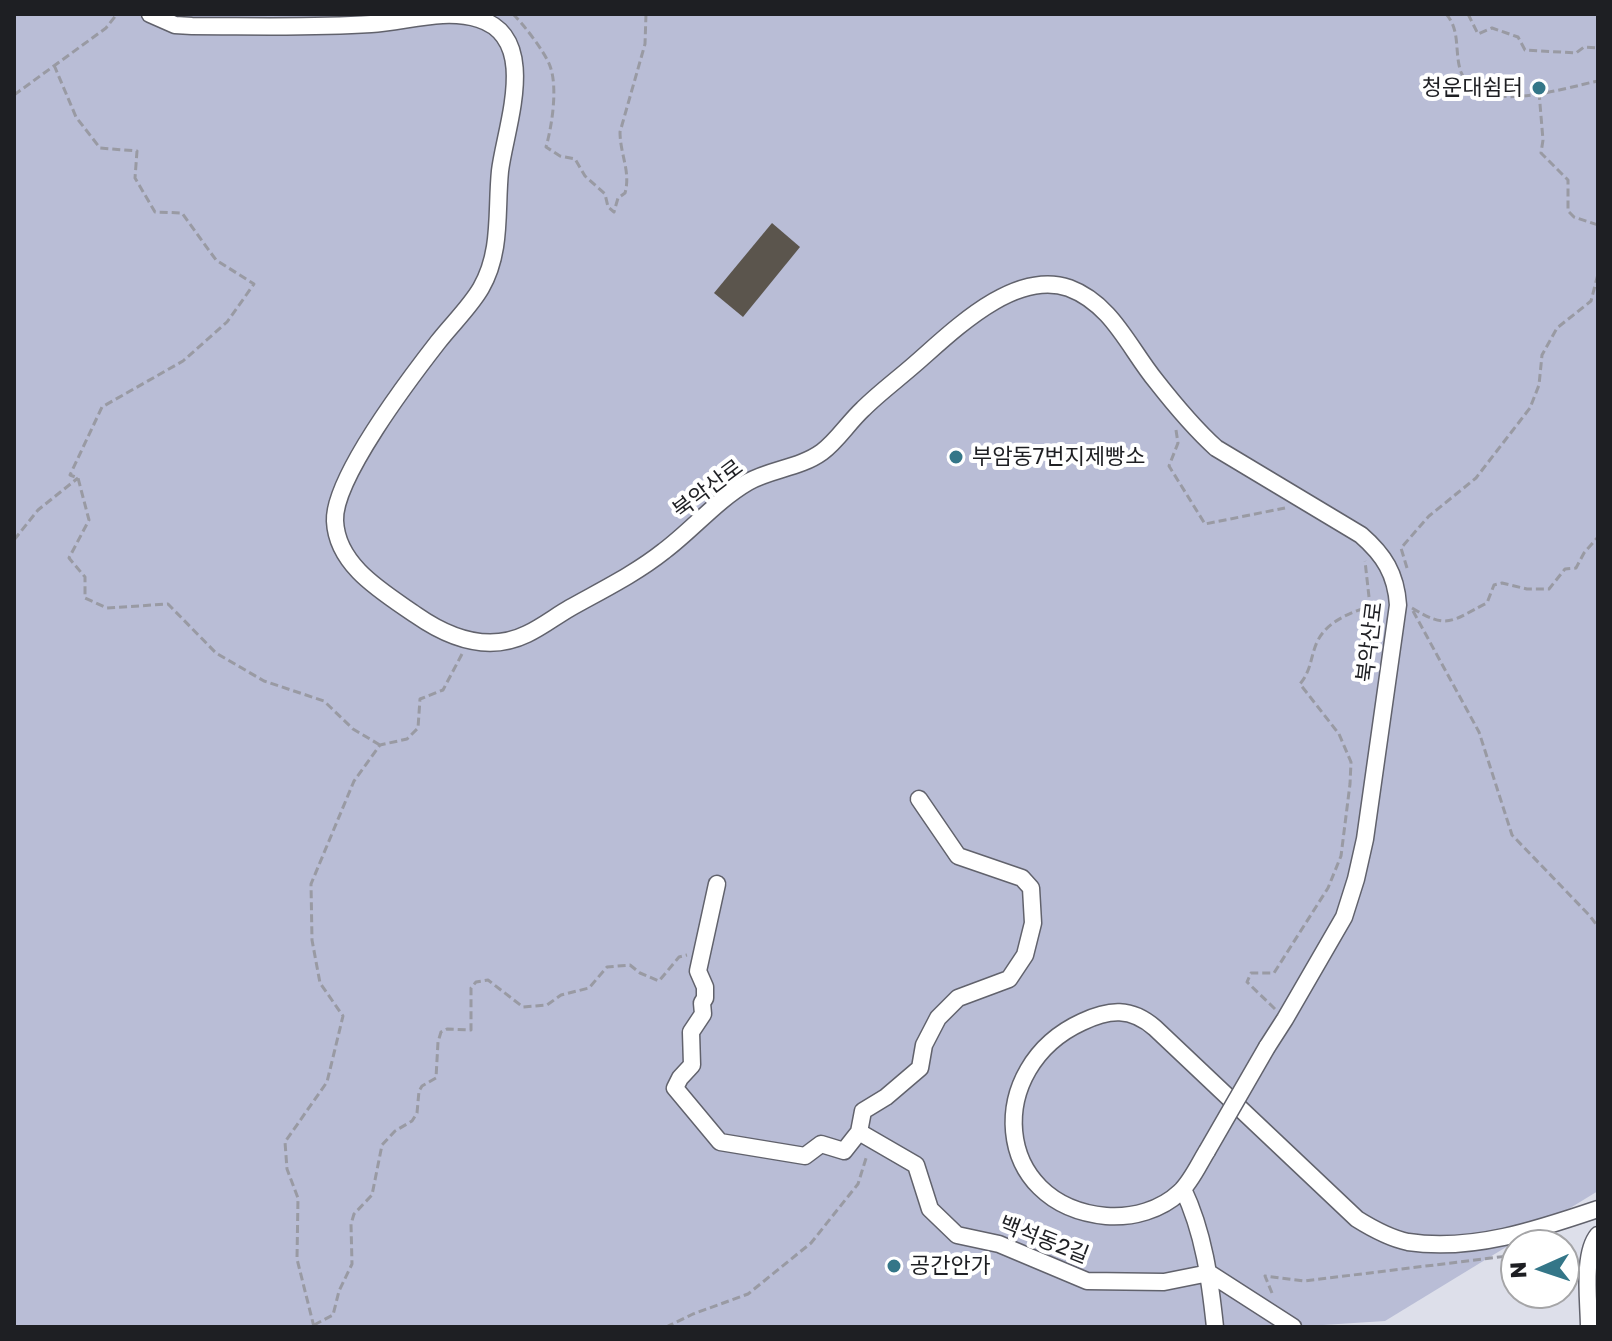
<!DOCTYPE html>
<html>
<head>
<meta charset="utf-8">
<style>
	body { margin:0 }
	#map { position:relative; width:1612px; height:1341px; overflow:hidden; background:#dddfea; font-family:"Golos Text",sans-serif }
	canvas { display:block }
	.frame { position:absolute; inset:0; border:16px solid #1e1f23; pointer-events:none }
	.north { position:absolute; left:1500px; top:1229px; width:80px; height:80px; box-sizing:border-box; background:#fff; border:2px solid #a5a5a7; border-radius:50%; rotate:267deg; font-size:22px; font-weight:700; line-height:32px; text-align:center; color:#1e1f23 }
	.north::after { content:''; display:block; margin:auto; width:28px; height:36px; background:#347688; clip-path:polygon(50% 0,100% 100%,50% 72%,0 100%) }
</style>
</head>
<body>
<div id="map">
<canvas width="1612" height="1341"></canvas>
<div class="frame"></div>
<div class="north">N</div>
</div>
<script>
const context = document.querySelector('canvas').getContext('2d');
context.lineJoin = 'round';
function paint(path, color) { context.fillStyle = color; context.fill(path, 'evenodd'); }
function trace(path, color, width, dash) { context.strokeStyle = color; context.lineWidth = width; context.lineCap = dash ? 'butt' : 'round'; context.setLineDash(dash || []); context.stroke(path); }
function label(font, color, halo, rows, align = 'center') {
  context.font = font + ' "Golos Text","Noto Sans KR",sans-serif'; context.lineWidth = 8; context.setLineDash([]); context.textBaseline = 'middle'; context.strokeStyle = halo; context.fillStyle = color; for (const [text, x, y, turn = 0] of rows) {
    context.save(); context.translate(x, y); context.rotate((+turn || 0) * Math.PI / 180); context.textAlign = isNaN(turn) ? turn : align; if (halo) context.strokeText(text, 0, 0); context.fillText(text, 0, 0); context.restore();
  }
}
const green = new Path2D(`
	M14 14H1598V1191L1385 1321 1292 1327H14Z`);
const building = new Path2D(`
	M772 223 800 247 743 317 714 293Z`);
const path = new Path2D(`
	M513 14C524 25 545 52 550 66 558 87 552 126 546 147L560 156 575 159 585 176 605 194 608 207 614 212 618 198 625 193C631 172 620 154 620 132L645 44 646 14
	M1446 14C1461 30 1454 53 1461 72 1479 117 1563 88 1598 81
	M1468 14 1478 34 1492 28 1518 37 1525 50 1576 53 1584 47 1598 48
	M54 65 76 117 100 148 137 151 135 178 155 212 182 213 216 260 254 284 227 322 183 361 102 407 70 475 78 478 89 520 69 558 85 577V598L107 608 168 604 216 653 264 681 324 701 353 729 380 745
	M1539 92 1543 140 1541 153 1568 180V211L1574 217 1598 225
	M14 95 106 28 117 14
	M1176 430 1178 443 1169 466 1205 524 1285 508
	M14 540 38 510 78 478
	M1407 568 1401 548 1429 516 1476 478 1530 408 1539 385 1542 355 1557 328 1591 301 1598 274
	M1412 608C1448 630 1451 621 1487 603L1494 585 1502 583 1527 589H1549L1565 569 1576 568 1584 553 1598 537
	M1413 611 1479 732 1512 835 1590 916 1598 927
	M1275 1009 1247 982 1251 973H1274L1328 888 1341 856 1350 784 1351 762 1339 734 1300 684C1312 669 1310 658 1317 642 1327 621 1350 613 1370 606L1365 561
	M1272 1293 1265 1276 1304 1281 1516 1255
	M314 1325 333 1315 339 1291 352 1264 351 1224 354 1214 372 1195 382 1145 395 1131 412 1121 417 1113 419 1091 422 1086 436 1078 438 1042 441 1032 447 1029 471 1030V988L476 982 488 980 523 1007 547 1005 561 995 589 988 607 967 630 965 640 973 659 981 679 957 687 955
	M314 1327 297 1259 298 1198 287 1169 285 1142 327 1082 343 1016 320 983 312 940 311 884 354 781 380 745 407 739 418 728 420 699 443 690 462 654
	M666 1327 693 1314 748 1294 811 1243 858 1184 867 1155`);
const minor = new Path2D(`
	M150 14 175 25 192 26C251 26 311 28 371 24 406 22 444 8 479 19 541 38 505 128 500 171 496 211 502 252 481 288 470 307 452 324 438 342 410 378 333 479 335 521 337 566 383 592 416 615 449 638 488 653 527 634 542 627 556 616 570 608 602 590 635 574 664 551 692 530 717 500 748 482 771 469 800 468 822 452 837 441 848 423 863 409 879 393 898 379 915 364 953 331 1014 269 1069 288 1112 304 1129 348 1156 381 1174 404 1194 428 1216 448L1361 535C1384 555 1396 574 1398 605L1365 839 1356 879 1344 917 1285 1019 1267 1047
	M919 799 958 856 1022 878 1031 888 1033 923 1025 955 1009 979 958 998 938 1018 924 1045 920 1068 886 1097 863 1111 859 1132 916 1165 930 1209 957 1235 999 1244 1087 1281 1164 1282 1209 1273 1293 1327
	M717 884 698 971 705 987V998L702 1003 703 1014 691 1032 692 1065 680 1078 675 1088 720 1142 805 1156 821 1144 844 1151 859 1132
	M1207 1151C1199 1164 1191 1182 1180 1192 1161 1210 1133 1218 1106 1216 991 1205 984 1067 1082 1022 1109 1009 1131 1007 1155 1028L1357 1219C1373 1229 1389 1238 1408 1242 1472 1252 1539 1229 1598 1209
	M1183 1189C1204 1233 1210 1280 1215 1327
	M1589 1327C1589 1303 1582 1254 1598 1235`);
const minorBridge = new Path2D(`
	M1207 1151 1267 1047`);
const markers = [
	[1539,88,8,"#347688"],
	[956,457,8,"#347688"],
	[894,1266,8,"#347688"]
];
const poiNames = [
	["청운대쉼터",1523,88,"right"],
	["부암동7번지제빵소",972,457],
	["공간안가",910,1266]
];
const streetNames = [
	["북악산로",708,489,-37],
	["북악산로",1370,642,-83],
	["백석동2길",1044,1240,21]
];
paint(green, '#b9bdd6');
paint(building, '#5b554d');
trace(minor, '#61626c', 19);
trace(path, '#999aa3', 3, [8, 4]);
trace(minor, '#fff', 16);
trace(minorBridge, '#61626c', 19, []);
trace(minorBridge, '#fff', 16);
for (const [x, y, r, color] of markers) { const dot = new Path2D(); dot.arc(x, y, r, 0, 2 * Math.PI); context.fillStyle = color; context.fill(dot); trace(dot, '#fff', 3); }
label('22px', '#1e1f23', '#fff', poiNames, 'left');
label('22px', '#1e1f23', '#fff', streetNames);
</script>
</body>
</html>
